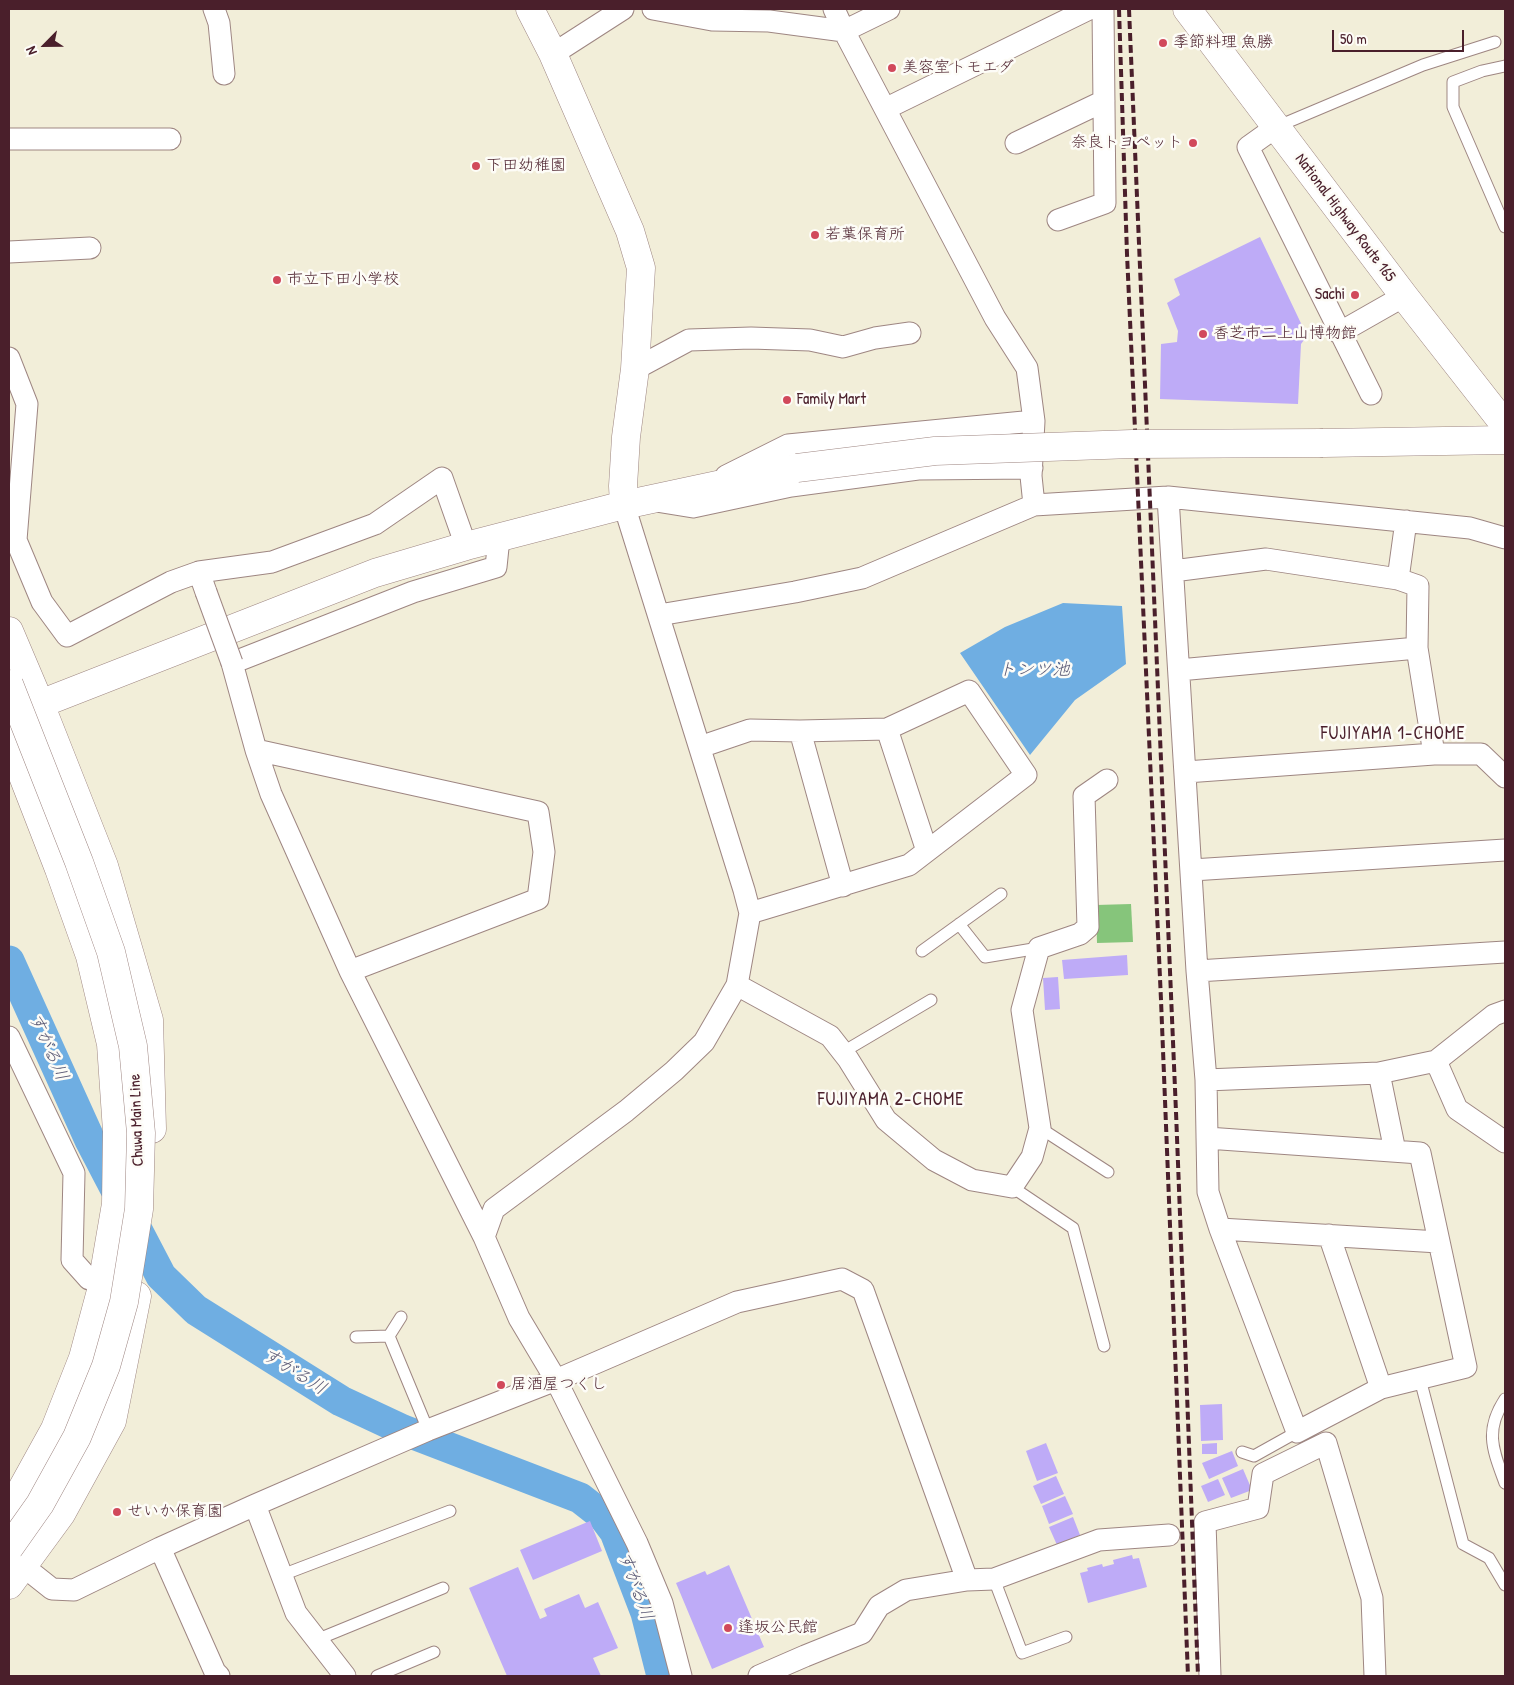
<!DOCTYPE html>
<html>
<head>
<meta charset="utf-8">
<style>
	body { margin:0 }
	#map { position:relative; width:1514px; height:1685px; overflow:hidden; background:#f2eed9; font-family:"Patrick Hand",sans-serif }
	canvas { display:block }
	.frame { position:absolute; inset:0; border:10px solid #4a1f2b; pointer-events:none }
	.north { position:absolute; left:20px; top:20px; width:50px; height:50px; -webkit-text-stroke:4px #fdfcf7; paint-order:stroke; rotate:247deg; font-size:14px; font-weight:700; line-height:20px; text-align:center; color:#4a1f2b }
	.north::after { content:''; display:block; margin:auto; width:18px; height:22px; background:#4a1f2b; clip-path:polygon(50% 0,100% 100%,50% 72%,0 100%) }
	.scale { position:absolute; left:1332px; top:30px; width:132px; height:22px; box-sizing:border-box; border:2px solid #4a1f2b; border-top:0; padding-left:6px; font-size:15px; line-height:18px; white-space:nowrap; color:#4a1f2b; -webkit-text-stroke:4px #fdfcf7; paint-order:stroke }
</style>
</head>
<body>
<div id="map">
<canvas width="1514" height="1685"></canvas>
<div class="frame"></div>
<div class="north">N</div>
<div class="scale">50 m</div>
</div>
<script>
const context = document.querySelector('canvas').getContext('2d');
context.lineJoin = 'round';
function paint(path, color) { context.fillStyle = color; context.fill(path, 'evenodd'); }
function trace(path, color, width, dash) { context.strokeStyle = color; context.lineWidth = width; context.lineCap = dash ? 'butt' : 'round'; context.setLineDash(dash || []); context.stroke(path); }
function label(font, color, halo, rows, align = 'center') {
  context.font = font + ' "Patrick Hand","Klee One",sans-serif'; context.lineWidth = 5; context.setLineDash([]); context.textBaseline = 'middle'; context.strokeStyle = halo; context.fillStyle = color; for (const [text, x, y, turn = 0] of rows) {
    context.save(); context.translate(x, y); context.rotate((+turn || 0) * Math.PI / 180); context.textAlign = isNaN(turn) ? turn : align; if (halo) context.strokeText(text, 0, 0); context.fillText(text, 0, 0); context.restore();
  }
}
const green = new Path2D(`
	M1131 904 1133 942 1097 943 1096 905Z`);
const water = new Path2D(`
	M1063 603 1122 606 1126 664 1075 700 1030 755 960 653 1005 627Z`);
const river = new Path2D(`
	M9 961 90 1140 161 1276 196 1310 341 1401 403 1430 580 1498 603 1516 615 1532 646 1613 662 1676`);
const building = new Path2D(`
	M1260 237 1307 336 1301 344 1298 404 1160 399 1161 344 1177 342 1178 331 1167 303 1180 295 1174 279Z
	M1127 955 1128 975 1064 979 1062 960Z
	M1058 977 1060 1009 1045 1010 1043 978Z
	M1222 1404 1223 1440 1201 1441 1200 1405Z
	M1046 1443 1058 1473 1037 1481 1026 1451Z
	M1217 1443V1454H1202V1444Z
	M1232 1451 1238 1466 1209 1479 1202 1463Z
	M1243 1469 1252 1490 1231 1498 1222 1478Z
	M1056 1476 1064 1494 1041 1504 1033 1486Z
	M1218 1479 1225 1495 1208 1502 1201 1486Z
	M1065 1496 1073 1514 1049 1524 1042 1506Z
	M1073 1517 1080 1535 1057 1545 1049 1527Z
	M590 1521 602 1551 533 1580 520 1550Z
	M1132 1555 1133 1559 1139 1558 1147 1587 1088 1603 1080 1573 1088 1571 1087 1568 1102 1564 1103 1567 1114 1564 1113 1560Z
	M729 1565 764 1647 712 1669 676 1583 705 1571 707 1575Z
	M518 1567 540 1619 547 1616 544 1609 579 1594 585 1608 598 1602 618 1648 593 1658 601 1676H507L469 1588Z`);
const lane = new Path2D(`
	M1505 66 1482 71 1453 82V107L1505 227
	M1276 127 1423 65 1495 42
	M959 924 985 957 1039 948
	M922 951 1001 894
	M843 1052 931 1000
	M1040 1128 1108 1172
	M1012 1187 1073 1228 1104 1346
	M389 1336 401 1317
	M356 1337 389 1336 428 1430
	M1420 1379 1463 1544 1489 1558 1505 1585
	M1505 1399C1484 1431 1493 1450 1505 1483
	M1242 1452 1254 1456 1297 1432
	M282 1575 450 1511
	M994 1579 1022 1653 1066 1637
	M316 1640 443 1588
	M377 1676 434 1652`);
const street = new Path2D(`
	M214 9 219 23 224 74
	M653 9 712 20 769 21 844 31 889 9
	M553 54 623 9
	M885 109 1089 9
	M1276 127 1248 147 1371 394
	M9 139H170
	M1016 143 1104 101
	M1058 220 1105 203 1103 9
	M9 252 90 248
	M1339 333 1404 296
	M9 358 27 404 16 540 42 602 67 636 171 582 199 572 206 592
	M635 369 689 340 751 338 810 340 843 347 875 338 910 333
	M726 476 788 445 1034 421
	M656 501 693 507 791 486 918 469 1032 468
	M1034 505 1168 497
	M499 538 496 567 413 592 232 663 256 750 271 794 350 971 484 1237 519 1318 556 1380 637 1543 662 1603 681 1676
	M1173 571 1266 559 1398 579 1418 586 1417 648
	M199 572 272 562 375 524 442 478 466 546
	M1398 579 1406 521
	M659 615 795 592 862 578 1034 505 1031 476 1034 421 1027 368 995 318 844 31 834 9
	M1179 670 1417 648 1434 754
	M887 729 927 851
	M800 731 843 886
	M700 747 750 730 800 731 887 729 969 691 1026 775 909 865 750 913
	M256 750 538 812 544 852 538 899 350 971
	M1186 772 1434 754H1481L1505 777
	M1192 870 1505 850
	M1197 971 1505 952
	M737 985 830 1036 848 1059 886 1120 934 1160 972 1180 1012 1187 1032 1157 1040 1128 1022 1010 1039 948 1080 934 1088 927 1084 796 1107 780
	M9 1037 74 1173 72 1260 89 1279
	M1436 1061 1457 1109 1505 1142
	M1379 1073 1395 1151
	M1206 1080 1379 1073 1436 1061 1494 1015 1505 1011
	M1207 1138 1420 1153 1466 1367 1381 1388 1297 1432 1220 1229 1208 1192 1206 1080 1197 971 1168 497 1470 528 1505 538
	M1220 1229 1439 1242
	M1329 1235 1381 1388
	M484 1237 494 1209 626 1111 674 1071 704 1042 737 985 750 913 744 890 624 505
	M255 1505 296 1613 345 1676
	M160 1548 215 1672 219 1676
	M14 1556 23 1566 52 1589 74 1590 160 1548 255 1505 428 1430 556 1380 737 1302 842 1279 863 1290 967 1580
	M759 1676 805 1656 862 1633 879 1606 906 1590 967 1580 994 1579 1099 1540 1169 1535
	M1210 1676 1205 1522 1258 1508 1263 1474 1326 1443 1372 1598 1375 1676`);
const secondary = new Path2D(`
	M530 9 553 54 630 231 641 268 635 369 626 437 623 486 624 505
	M1323 443 1505 440
	M9 631 40 704 104 866 149 1020 152 1129
	M40 704 375 573 466 546 624 505 797 468
	M9 740 59 869 90 956 111 1044 117 1131 116 1204 101 1291 83 1358 55 1429 18 1496 9 1510
	M9 1585 61 1514 112 1421 137 1296`);
const highway = new Path2D(`
	M1187 9 1404 296 1505 425
	M9 717 40 704`);
const rail = new Path2D(`
	M1119 9 1127 254 1161 1000 1188 1676
	M1129 9 1176 1112 1198 1676`);
const streetBridge = new Path2D(`
	M206 592 232 663`);
const secondaryBridge = new Path2D(`
	M797 468 935 451 1132 444 1323 443
	M9 684 79 862 111 952 133 1046 141 1133 139 1209 124 1302 106 1366 77 1437 40 1504 9 1548`);
const markers = [
	[1163,43,5,"#d1495b"],
	[892,68,5,"#d1495b"],
	[1193,143,5,"#d1495b"],
	[476,166,5,"#d1495b"],
	[815,235,5,"#d1495b"],
	[277,280,5,"#d1495b"],
	[1355,295,5,"#d1495b"],
	[1203,334,5,"#d1495b"],
	[787,400,5,"#d1495b"],
	[501,1385,5,"#d1495b"],
	[117,1512,5,"#d1495b"],
	[728,1628,5,"#d1495b"]
];
const poiNames = [
	["季節料理 魚勝",1173,43],
	["美容室トモエダ",902,68],
	["奈良トヨペット",1183,143,"right"],
	["下田幼稚園",486,166],
	["若葉保育所",825,235],
	["市立下田小学校",287,280],
	["Sachi",1345,295,"right"],
	["香芝市二上山博物館",1213,334],
	["Family Mart",797,400],
	["居酒屋つくし",511,1385],
	["せいか保育園",127,1512],
	["逢坂公民館",738,1628]
];
const streetNames = [
	["National Highway Route 165",1345,218,53],
	["Chuwa Main Line",137,1120,-92]
];
const waterNames = [
	["トンツ池",1034,670],
	["すがる川",48,1047,66],
	["すがる川",294,1372,32],
	["すがる川",635,1586,70]
];
const neighbourhoodNames = [
	["FUJIYAMA 1-CHOME",1393,734],
	["FUJIYAMA 2-CHOME",891,1100]
];
paint(green, '#86c57b');
paint(water, '#6faee2');
trace(river, '#6faee2', 31);
paint(building, '#beabf7');
trace(lane, '#9e8682', 13);
trace(street, '#9e8682', 23);
trace(secondary, '#9e8682', 29);
trace(highway, '#9e8682', 29);
trace(lane, '#fff', 11);
trace(street, '#fff', 21);
trace(secondary, '#fff', 28);
trace(highway, '#fff', 28);
trace(rail, '#4a1f2b', 4, [8, 4]);
trace(streetBridge, '#9e8682', 23, []);
trace(secondaryBridge, '#9e8682', 29, []);
trace(streetBridge, '#fff', 21);
trace(secondaryBridge, '#fff', 28);
for (const [x, y, r, color] of markers) { const dot = new Path2D(); dot.arc(x, y, r, 0, 2 * Math.PI); context.fillStyle = color; context.fill(dot); trace(dot, '#fdfcf7', 2); }
label('16px', '#4a1f2b', '#fdfcf7', poiNames, 'left');
label('16px', '#4a1f2b', '#fdfcf7', streetNames);
label('italic 18px', '#595874', '#fdfcf7', waterNames);
context.letterSpacing = '1px';
label('18px', '#4a1f2b', '#fdfcf7', neighbourhoodNames);
context.letterSpacing = '0px';
</script>
</body>
</html>
